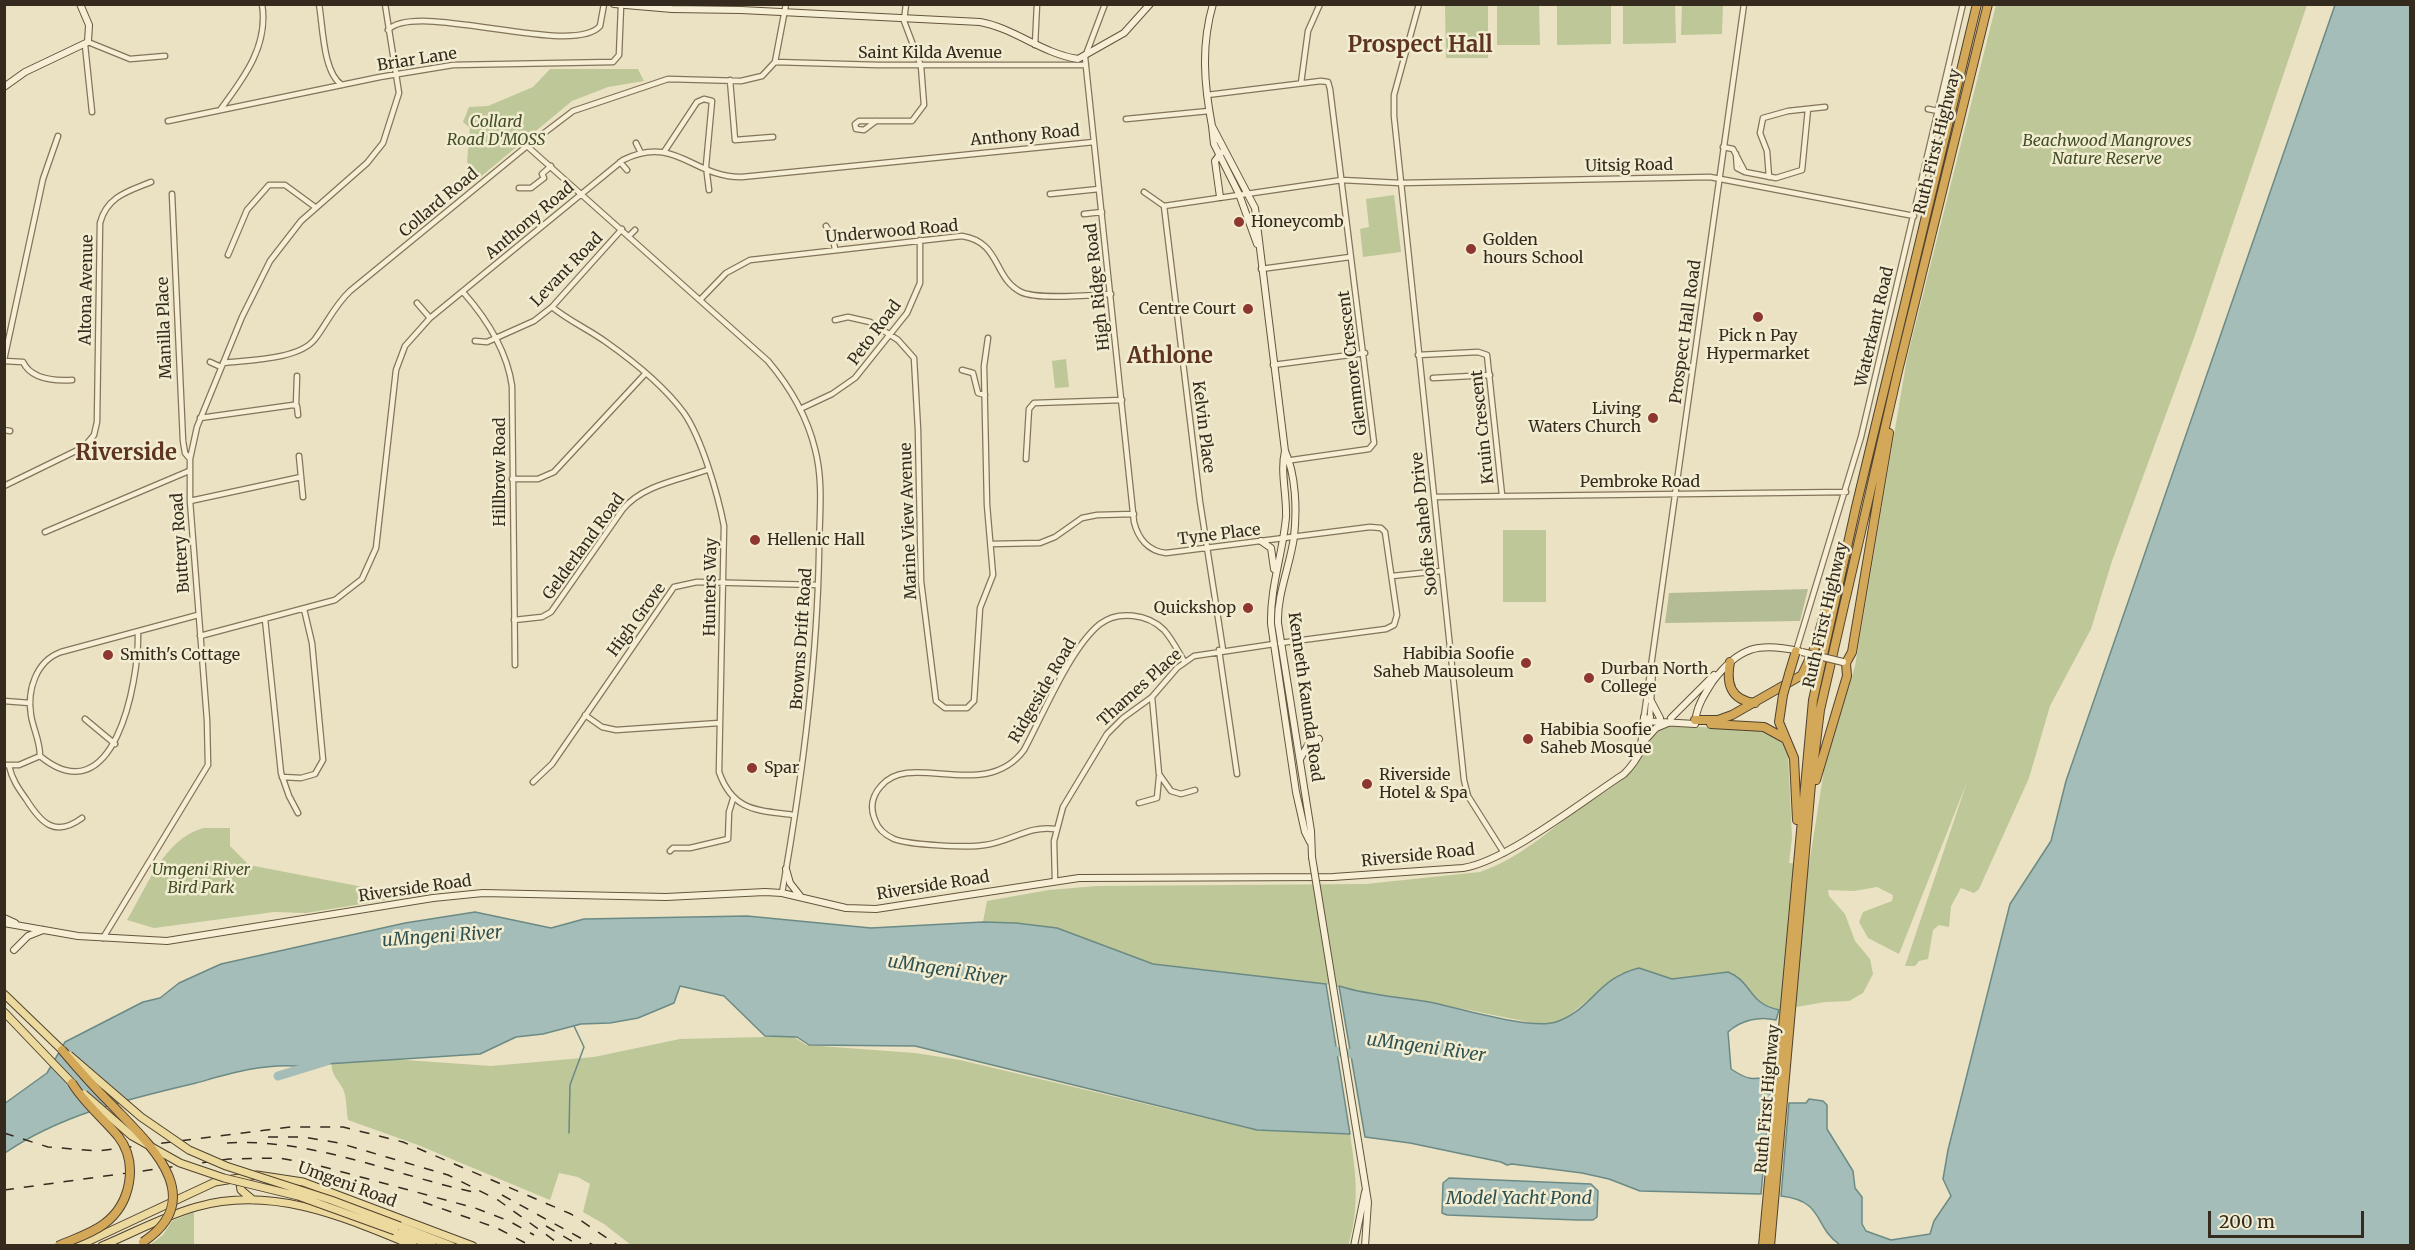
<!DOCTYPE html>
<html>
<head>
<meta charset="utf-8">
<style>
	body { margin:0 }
	#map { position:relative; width:2415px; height:1250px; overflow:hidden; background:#eae2c3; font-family:Merriweather,serif }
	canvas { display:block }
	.frame { position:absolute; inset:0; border:6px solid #342a1e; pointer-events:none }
	.scale { position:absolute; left:2208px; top:1211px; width:156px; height:27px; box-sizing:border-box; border:3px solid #342a1e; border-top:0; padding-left:8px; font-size:18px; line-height:21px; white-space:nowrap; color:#342a1e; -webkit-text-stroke:4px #f2ecd1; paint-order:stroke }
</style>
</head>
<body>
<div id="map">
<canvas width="2415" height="1250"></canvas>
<div class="frame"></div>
<div class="scale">200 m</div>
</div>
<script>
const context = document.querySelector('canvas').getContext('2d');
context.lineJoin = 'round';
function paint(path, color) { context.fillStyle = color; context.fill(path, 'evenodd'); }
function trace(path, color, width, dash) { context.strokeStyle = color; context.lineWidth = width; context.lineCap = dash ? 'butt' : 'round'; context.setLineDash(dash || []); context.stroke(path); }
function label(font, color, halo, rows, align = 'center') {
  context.font = font + ' Merriweather,serif'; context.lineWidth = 5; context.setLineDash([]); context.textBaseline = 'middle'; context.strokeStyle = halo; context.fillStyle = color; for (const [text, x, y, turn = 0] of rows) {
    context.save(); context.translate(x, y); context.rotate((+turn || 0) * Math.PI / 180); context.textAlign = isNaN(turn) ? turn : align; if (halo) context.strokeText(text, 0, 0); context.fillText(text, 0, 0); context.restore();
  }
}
const green = new Path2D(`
	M1445 5H1488V58H1446Z
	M1497 5H1539L1540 45H1497Z
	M1557 5H1611V44L1557 45Z
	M1623 5H1675L1676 43 1623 44Z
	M1682 5H1723L1722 34 1681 35Z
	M1996 5H2307L2194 338 2112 561 2091 629 2050 706 2029 778 1979 889 1974 893 1961 888 1951 906 1949 927 1939 925 1933 930 1928 959 1919 961 1915 966H1905L1967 782 1899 954 1868 938 1859 922 1863 912 1892 901 1893 895 1877 887 1854 891 1828 890 1829 896 1845 914 1855 941 1870 959 1873 974 1863 993 1849 1001 1825 1002 1779 1010 1757 1001 1736 975 1672 979 1621 973 1566 1018 1553 1023H1533L1434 1003 1358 992 1326 984 1153 964 983 922 987 901 1049 890 1097 886 1366 884 1480 872C1519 859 1551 829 1584 805 1597 796 1614 788 1626 776 1644 759 1645 737 1668 725L1767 731 1783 744 1788 754 1792 838 1789 863 1809 865 1824 770 1855 666 1907 358Z
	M550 69H638L644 81 608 87 572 101 479 178 467 162 470 128 463 122 469 107 488 106 533 87Z
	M1394 195 1401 252 1363 257 1360 229 1369 227 1366 199Z
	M1066 359 1069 387 1055 388 1052 361Z
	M1503 530H1546V602H1503Z
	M203 828H230V846L249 865 363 887 386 900 306 913 274 912 154 928 127 920C147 887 163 840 203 828Z
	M763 1037H794L806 1045 915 1053 960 1060 1255 1130 1350 1134C1356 1173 1360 1208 1348 1246L631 1245 604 1224 583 1212 590 1184 578 1177 559 1173 550 1200 418 1145 348 1120C346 1110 347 1097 343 1089 338 1079 330 1074 332 1062L362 1057 491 1066 594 1057 680 1039Z
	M194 1212V1245H150L163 1235 172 1221Z`);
const cemetery = new Path2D(`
	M1808 589 1800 621 1665 623 1669 593Z`);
const water = new Path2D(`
	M2335 5H2410V1245H1840C1813 1226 1825 1201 1781 1196L1789 1103H1806L1809 1099 1823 1101 1827 1105V1129L1853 1171 1855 1188 1862 1197V1224L1866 1231 1891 1240 1930 1234 1934 1221 1951 1196 1943 1179 1948 1150 2010 904 2051 841 2066 781Z
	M475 912 551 928 584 919 747 916 871 928 983 922 1016 923 1057 928 1153 964 1326 984 1350 1134 1257 1130 915 1046 809 1045 797 1037 765 1036 724 996 680 986 674 1003 638 1018 610 1023 581 1024 543 1034 516 1037 480 1054 295 1066C260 1064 229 1074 196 1083 129 1099 62 1114 5 1153L4 1104 47 1073 65 1042 143 1002 160 998 179 983 221 964 405 923Z
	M1639 968 1672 979 1728 972C1753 982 1747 1003 1779 1010L1776 1020C1759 1016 1741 1020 1728 1032L1731 1069C1746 1079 1754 1082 1772 1074L1761 1194 1640 1191 1609 1179 1582 1173 1512 1164 1507 1165 1501 1162 1410 1143 1365 1137 1339 986C1370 996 1403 997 1434 1003 1462 1009 1531 1030 1556 1022 1592 1010 1597 978 1639 968Z
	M1449 1178 1591 1184 1598 1191 1597 1217 1593 1220H1577L1447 1215 1442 1213 1443 1183Z`);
const stream = new Path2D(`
	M569 1133 570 1085 584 1047 574 1026`);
const river = new Path2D(`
	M1326 1050 1362 1055
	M278 1076 327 1061`);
const street = new Path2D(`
	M319 4C323 27 323 73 342 85
	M1105 4 1085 57 1134 522C1138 538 1148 551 1166 553L1370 527 1381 528 1385 532 1397 615 1394 625 1386 629 1280 643
	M1419 4 1394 95V116L1464 780 1468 796 1504 853
	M388 30C416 0 573 58 600 26L604 4
	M88 42 130 59 165 56
	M85 45 92 112
	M1035 45 1037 4
	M775 62 878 65H1086
	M730 80 735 140 773 137
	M1301 83 1308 31 1320 4
	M1207 95 1321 81 1328 82 1330 89 1374 443 1369 449 1285 461
	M1928 109 1938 111
	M220 110C243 79 269 46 262 4
	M1126 119 1209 111
	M168 121 380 77 453 65 613 62 619 55 621 6
	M876 121 864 130 856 129 855 124 859 121H912L924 105 921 66 904 21 906 4
	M636 143 641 153
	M527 146 768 361C790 387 807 416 815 449 824 483 819 519 819 553 817 668 802 780 782 893
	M1723 147 1733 149 1745 172 1737 168 1736 154
	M664 152 697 102 704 99 712 101 706 166 709 190
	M620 162 627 170
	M1745 172 1776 178 1802 170 1808 109
	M1769 177 1767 151 1760 133 1763 118 1788 111 1825 107
	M519 188H531L544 178 542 174 551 166
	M1144 192 1164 206
	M172 194 183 441 185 453 190 459
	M1050 194 1099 189
	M1164 206 1342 180 1400 183 1710 177 1914 216
	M1164 206 1200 502 1223 650
	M1084 214 1102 212
	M826 226 833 238 835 249
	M629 236 635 230
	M228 255 247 210 269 185H285L315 207
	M1261 269 1350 257
	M463 292C486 318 507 351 512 386L515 665
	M700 300 726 273 750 260 962 236C1001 242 993 278 1021 292 1037 300 1091 295 1111 294
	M417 303 430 318
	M552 307C569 321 588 329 606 342 633 361 664 386 684 413 702 439 718 495 724 526L719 772C733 812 758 810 794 815
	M835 320 848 317 870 322 898 340 914 358 918 430 921 581 936 701 945 708H967L974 701 980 608 993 575 987 505 984 366 988 338
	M475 341 487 342 534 321 552 307 622 229
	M1418 355 1478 352 1487 355 1502 495
	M4 360 43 179 58 136
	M4 361 23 362C31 379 54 381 72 380
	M210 362 221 367
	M223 363C247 360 299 360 315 339 327 323 335 305 350 291L527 146 573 111 668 79 741 81 762 76 775 62 786 4
	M1273 365 1365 353
	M962 370 973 373 978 393 985 395
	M1433 378 1490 375
	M296 405 297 376
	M800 409 832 394 855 378 907 313 920 283V240
	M200 418 293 405 297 406 298 415
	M4 430 10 431
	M299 456 303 497
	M1026 459 1029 409 1034 403 1122 400
	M512 479H538L554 472 645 374
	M4 486 84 447 94 435 97 422 100 223C107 196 129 191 151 182
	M1435 497 1846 492
	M190 501 301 477
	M45 532 189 471
	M991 544 1040 543 1055 537 1082 518 1097 515 1134 514
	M1392 576 1441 571
	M265 619 281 773 289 796 298 813
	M514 620 542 617 551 612 623 509C643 485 679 480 707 470
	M200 636 335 600 362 579 376 548 396 370 405 346 430 318 623 160C676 134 693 178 742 177L1094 142
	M1219 650 1237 774
	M1796 651 1861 437 1963 4
	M1152 697 1159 774 1171 791 1181 794 1195 790
	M4 701 30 703
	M585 715 602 727 616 730 719 723
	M1644 716 1744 4
	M1650 717 1653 669
	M85 719 115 744
	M40 756C40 740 33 729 31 715 27 690 36 661 61 652L198 615
	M40 756C114 817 139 682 138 633
	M4 765H19L40 756
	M9 766C12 779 18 788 26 799 41 823 55 838 82 818
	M282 777 301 778 315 774 323 760 312 643 304 609
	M533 782 552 764 674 587 697 582 818 585
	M1139 803 1157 798 1159 777
	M1055 829C1029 825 1010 842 985 845 968 848 909 845 894 839 885 835 878 829 875 820 870 808 872 796 881 786 910 750 985 803 1024 750 1043 715 1070 648 1100 624 1118 610 1148 614 1164 630 1172 639 1178 651 1184 661
	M670 851 673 848H690L728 839 729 812 733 799
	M1055 880 1054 841 1063 807 1107 734 1123 718 1152 697 1177 668 1194 656 1274 644
	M103 938 208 765 207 720 190 501V459L197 427 242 317 270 261 301 221 367 163 383 143 399 93 385 4`);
const secondary = new Path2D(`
	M614 4 672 9 741 10 980 22C1014 28 1043 54 1078 59L1124 33 1150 4
	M1213 4C1201 45 1204 84 1212 126L1255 208 1285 451C1280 472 1287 495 1286 517 1283 553 1270 587 1271 624L1296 792 1305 832 1310 842
	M4 87 25 72 88 42 89 25 80 4
	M1212 126 1214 144 1239 194 1257 244
	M1220 197 1215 161 1221 153
	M1285 451C1296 475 1297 510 1294 537 1290 566 1277 594 1278 623L1311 831 1312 857
	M1261 541 1271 548 1274 569
	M1651 701 1660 718
	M1671 718 1714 675
	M1644 721 1695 724C1696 707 1704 695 1713 681 1739 647 1758 642 1799 651
	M1647 738 1656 728 1668 723
	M1641 746 1644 717
	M1300 759 1308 745 1319 739
	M786 869 790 883 801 897
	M4 918 15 923
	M4 923 78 936 167 941 433 898 483 893 666 897 765 892 782 893 846 908 876 909 1079 878 1333 877 1463 868C1507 861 1584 800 1624 774 1640 758 1648 739 1650 717
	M14 950 28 936 43 930
	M1363 1171 1368 1202 1365 1246
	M1354 1246 1365 1192`);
const primary = new Path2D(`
	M4 994 62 1050
	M4 1012 72 1083
	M239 1178 241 1190 253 1200
	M400 1226 452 1246
	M395 1231 433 1246
	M78 1246 215 1182 257 1175 303 1182 473 1246
	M102 1246C133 1233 164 1216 196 1207 272 1185 344 1217 414 1246`);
const highway = new Path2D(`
	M1730 662C1726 683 1730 700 1755 703
	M1789 674 1796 651
	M1783 695 1779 722 1794 758 1797 820
	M1695 720H1718L1732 715 1802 675 1815 647 1836 572
	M1711 724 1764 727 1784 738
	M1816 780 1847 676 1846 663 1852 652 1889 433
	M1763 1246 1813 700 1856 507 1977 4
	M1770 1246 1811 784 1820 710 1898 371 1988 4`);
const rail = new Path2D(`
	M4 1133 48 1147 98 1151 291 1127H343L403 1142 571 1214 619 1246
	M268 1137H303L339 1143 448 1175 498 1200 562 1246
	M227 1143C312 1138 391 1174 473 1192
	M4 1190 229 1159 279 1158 313 1164 475 1208 509 1221 534 1235
	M502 1195 595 1246
	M423 1202 497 1228 531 1246
	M546 1226 580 1246`);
const secondaryBridge = new Path2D(`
	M1802 652 1843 662
	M1312 857 1363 1171`);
const primaryBridge = new Path2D(`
	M69 1055 141 1117 189 1150 226 1166 331 1200 400 1226
	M84 1094 132 1136 180 1163 224 1178 298 1196 395 1231`);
const highwayBridge = new Path2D(`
	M1783 695 1789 674
	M62 1050C78 1069 94 1087 111 1104 147 1142 211 1197 143 1242
	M58 1246C73 1239 91 1234 104 1224 131 1204 139 1163 118 1136 103 1118 84 1103 72 1083`);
const markers = [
	[1239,222,6,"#8d3730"],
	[1471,249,6,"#8d3730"],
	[1248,309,6,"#8d3730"],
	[1758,317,6,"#8d3730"],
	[1653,418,6,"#8d3730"],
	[755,540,6,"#8d3730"],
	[1248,608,6,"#8d3730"],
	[108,655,6,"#8d3730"],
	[1526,663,6,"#8d3730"],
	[1589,678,6,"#8d3730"],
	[1528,739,6,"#8d3730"],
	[752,768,6,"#8d3730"],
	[1367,784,6,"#8d3730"]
];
const streetNames = [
	["Saint Kilda Avenue",930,53],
	["Briar Lane",417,60,-9],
	["Anthony Road",1025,136,-5],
	["Ruth First Highway",1938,142,-76],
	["Uitsig Road",1629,166,-1],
	["Collard Road",439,203,-40],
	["Anthony Road",530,221,-40],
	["Underwood Road",892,232,-5],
	["Levant Road",567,270,-46],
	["High Ridge Road",1098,287,-96],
	["Altona Avenue",87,290,-89],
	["Waterkant Road",1875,327,-77],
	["Manilla Place",165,328,-92],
	["Prospect Hall Road",1686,332,-82],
	["Peto Road",875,333,-53],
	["Glenmore Crescent",1353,363,-97],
	["Kelvin Place",1203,427,83],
	["Kruin Crescent",1483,427,-96],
	["Hillbrow Road",500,472,-90],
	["Pembroke Road",1640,482],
	["Marine View Avenue",909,521,-92],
	["Soofie Saheb Drive",1425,524,-96],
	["Tyne Place",1219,535,-7],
	["Buttery Road",181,543,-94],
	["Gelderland Road",584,547,-54],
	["Hunters Way",711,587,-89],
	["Ruth First Highway",1826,615,-77],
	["High Grove",637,620,-54],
	["Browns Drift Road",802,639,-86],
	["Thames Place",1140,688,-42],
	["Ridgeside Road",1043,691,-60],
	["Kenneth Kaunda Road",1305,697,82],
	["Riverside Road",1418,856,-6],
	["Riverside Road",933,886,-9],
	["Riverside Road",415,889,-8],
	["Ruth First Highway",1768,1099,-85],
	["Umgeni Road",347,1185,20]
];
const parkNames = [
	["Collard",496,122],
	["Road D'MOSS",496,140],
	["Beachwood Mangroves",2107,141],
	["Nature Reserve",2107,159],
	["Umgeni River",201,870],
	["Bird Park",201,888]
];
const poiNames = [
	["Honeycomb",1251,222],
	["Golden",1483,240],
	["hours School",1483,258],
	["Centre Court",1236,309,"right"],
	["Pick n Pay",1758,336,"center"],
	["Hypermarket",1758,354,"center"],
	["Living",1641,409,"right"],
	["Waters Church",1641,427,"right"],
	["Hellenic Hall",767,540],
	["Quickshop",1236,608,"right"],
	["Habibia Soofie",1514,654,"right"],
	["Saheb Mausoleum",1514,672,"right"],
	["Smith's Cottage",120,655],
	["Durban North",1601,669],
	["College",1601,687],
	["Habibia Soofie",1540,730],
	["Saheb Mosque",1540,748],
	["Spar",764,768],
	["Riverside",1379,775],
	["Hotel & Spa",1379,793]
];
const waterNames = [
	["uMngeni River",442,937,-4],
	["uMngeni River",947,971,9],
	["uMngeni River",1426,1048,8],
	["Model Yacht Pond",1519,1199]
];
const districtNames = [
	["Prospect Hall",1420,46],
	["Athlone",1170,357],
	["Riverside",126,454]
];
paint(green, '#bdc798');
paint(cemetery, '#b4bc96');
paint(water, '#a4bdb8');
trace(water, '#6c8a85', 1.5);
trace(stream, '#6c8a85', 1.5);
trace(river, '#a4bdb8', 9);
trace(street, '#83745b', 7);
trace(secondary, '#64553e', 8);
trace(primary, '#51422f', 9);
trace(highway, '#51422f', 10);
trace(street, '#f6efd5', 4.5);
trace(secondary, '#f6efd5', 6);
trace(primary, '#ebd99d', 7);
trace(highway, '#d3a859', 8);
trace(rail, '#342a1e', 1.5, [10, 10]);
trace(secondaryBridge, '#64553e', 8, []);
trace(primaryBridge, '#51422f', 9, []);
trace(highwayBridge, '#51422f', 10, []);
trace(secondaryBridge, '#f6efd5', 6);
trace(primaryBridge, '#ebd99d', 7);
trace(highwayBridge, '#d3a859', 8);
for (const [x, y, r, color] of markers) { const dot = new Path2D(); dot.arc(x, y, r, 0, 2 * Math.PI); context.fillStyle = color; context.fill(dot); trace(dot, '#f2ecd1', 2); }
label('16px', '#342a1e', '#f2ecd1', streetNames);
label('italic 16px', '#414e26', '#f2ecd1', parkNames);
label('16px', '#342a1e', '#f2ecd1', poiNames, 'left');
label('italic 18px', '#2e5152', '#f2ecd1', waterNames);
label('bold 22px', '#5d3321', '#f2ecd1', districtNames);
</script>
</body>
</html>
